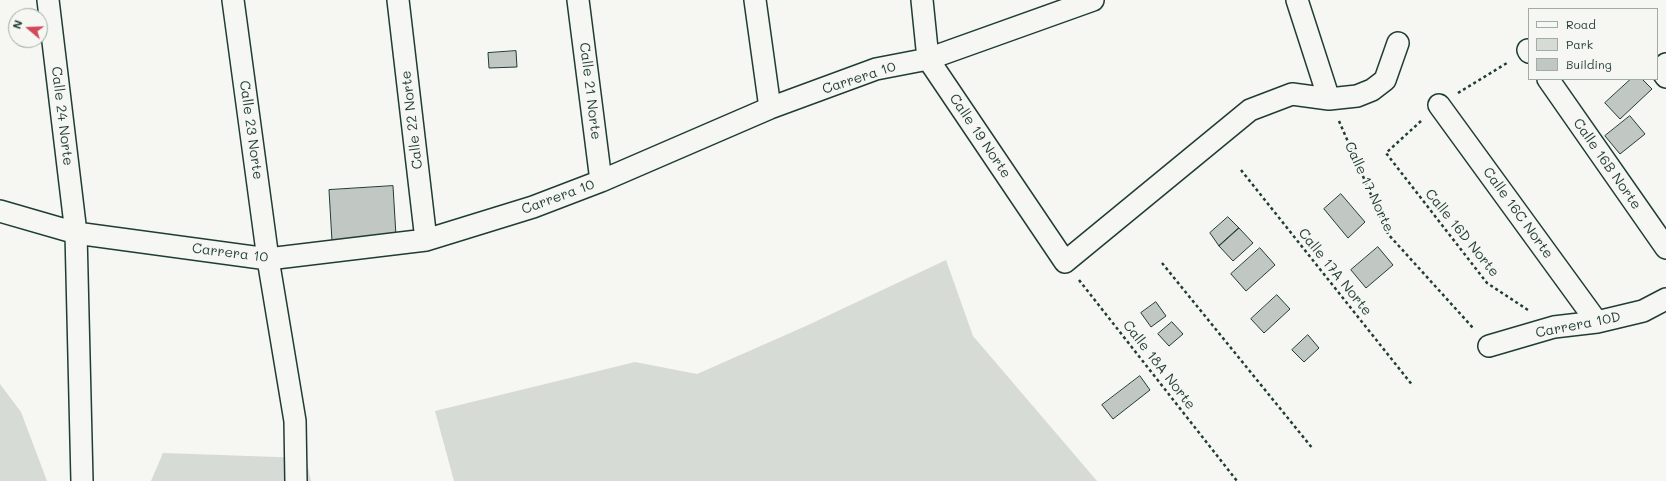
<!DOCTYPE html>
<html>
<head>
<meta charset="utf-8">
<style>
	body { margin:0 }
	#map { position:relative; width:1666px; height:481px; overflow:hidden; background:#f6f6f2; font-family:Mali,sans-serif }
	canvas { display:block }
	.legend { position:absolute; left:1528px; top:8px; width:130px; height:72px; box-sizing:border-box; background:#f6f6f2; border:1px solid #a0aca6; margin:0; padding:5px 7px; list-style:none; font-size:12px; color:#1f3d34 }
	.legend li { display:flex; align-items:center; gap:8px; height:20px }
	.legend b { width:20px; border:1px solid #a0aca6 }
	.north { position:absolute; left:8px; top:8px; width:40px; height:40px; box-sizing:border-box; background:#f6f6f2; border:1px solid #a0aca6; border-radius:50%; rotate:289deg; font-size:11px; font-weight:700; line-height:16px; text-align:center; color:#1f3d34 }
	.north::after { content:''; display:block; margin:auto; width:14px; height:18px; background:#d1495b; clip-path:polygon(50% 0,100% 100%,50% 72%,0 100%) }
</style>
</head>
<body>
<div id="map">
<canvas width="1666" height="481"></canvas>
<ul class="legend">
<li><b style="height:5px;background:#f6f6f2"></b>Road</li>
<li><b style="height:11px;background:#d6dbd6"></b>Park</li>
<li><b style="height:11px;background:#c1c8c3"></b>Building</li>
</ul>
<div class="north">N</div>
</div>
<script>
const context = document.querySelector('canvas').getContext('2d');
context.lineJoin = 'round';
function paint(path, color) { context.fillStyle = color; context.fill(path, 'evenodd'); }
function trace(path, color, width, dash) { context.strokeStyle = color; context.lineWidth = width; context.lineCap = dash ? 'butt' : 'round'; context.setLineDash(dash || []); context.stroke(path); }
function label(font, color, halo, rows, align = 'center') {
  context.font = font + ' Mali,sans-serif'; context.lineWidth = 3.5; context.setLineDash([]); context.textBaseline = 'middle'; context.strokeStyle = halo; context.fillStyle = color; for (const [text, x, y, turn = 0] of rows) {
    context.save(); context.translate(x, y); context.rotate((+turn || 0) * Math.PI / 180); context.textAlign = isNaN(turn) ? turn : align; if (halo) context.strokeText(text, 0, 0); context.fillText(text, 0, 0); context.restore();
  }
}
const green = new Path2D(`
	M946 260 973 336 1097 481H454L435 411 635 362 697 374 806 326Z
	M0 384 21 412 47 481H0Z
	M163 453 306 458 311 481H151Z`);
const building = new Path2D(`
	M516 51 517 67 489 68 488 53Z
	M1631 79H1642L1652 89 1620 119 1605 103Z
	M1630 116 1645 134 1620 154 1605 136Z
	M393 186 396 236 332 241 329 190Z
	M1341 194 1365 222 1348 238 1324 209Z
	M1228 217 1239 228 1219 246 1210 233Z
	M1239 228 1253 243 1233 261 1219 246Z
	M1378 247 1393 265 1366 288 1351 270Z
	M1260 248 1275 265 1246 291 1231 274Z
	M1277 295 1290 309 1264 333 1251 319Z
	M1156 302 1166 316 1151 327 1141 313Z
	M1172 322 1183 334 1169 346 1158 334Z
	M1308 335 1319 348 1304 362 1292 350Z
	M1140 376 1150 390 1113 419 1102 405Z`);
const path = new Path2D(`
	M1458 93 1507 63
	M1339 121 1388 234 1474 329
	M1421 121 1386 153 1487 283 1528 310
	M1241 170 1413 386
	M1162 263 1313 449
	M1079 280 1237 481`);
const street = new Path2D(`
	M48 0 76 233 82 481
	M233 0 268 259 295 421 296 481
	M398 0 426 240
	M578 0 601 181
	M755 0 770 108
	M922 0 928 59 1065 262 1250 110 1292 94 1329 99 1357 96 1372 90 1385 80 1398 43
	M1297 0 1329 99
	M1528 50 1529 52
	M1666 64 1661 70 1666 77
	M1548 79 1666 248
	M1439 105 1597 322
	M0 211 76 233 268 259 426 240 533 207 601 181 770 108 876 69 928 59 1093 0
	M1489 346 1554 327 1597 322 1643 311 1666 299`);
const streetNames = [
	["Carrera 10",859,78,-18],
	["Calle 21 Norte",590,91,83],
	["Calle 24 Norte",62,116,83],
	["Calle 22 Norte",412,120,-97],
	["Calle 23 Norte",251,130,82],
	["Calle 19 Norte",980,136,56],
	["Calle 16B Norte",1607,164,55],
	["Calle 17 Norte",1369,187,65],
	["Carrera 10",558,197,-20],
	["Calle 16C Norte",1518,213,54],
	["Calle 16D Norte",1462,233,51],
	["Carrera 10",230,253,7],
	["Calle 17A Norte",1335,272,51],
	["Carrera 10D",1578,325,-11],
	["Calle 18A Norte",1159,365,52]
];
paint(green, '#d6dbd6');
paint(building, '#c1c8c3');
trace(building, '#1f3d34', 1);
trace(street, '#1f3d34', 24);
trace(path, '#1f3d34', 2.5, [3, 3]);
trace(street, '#f6f6f2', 21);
label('14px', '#1f3d34', '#f6f6f2', streetNames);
</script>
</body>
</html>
